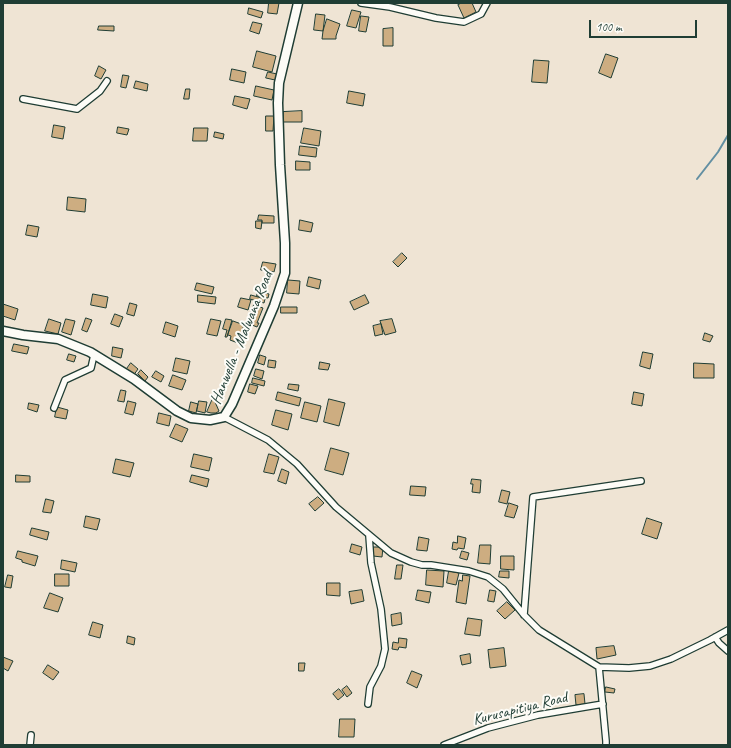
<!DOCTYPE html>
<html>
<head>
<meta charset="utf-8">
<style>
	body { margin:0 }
	#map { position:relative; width:731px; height:748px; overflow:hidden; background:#efe4d4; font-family:Caveat,sans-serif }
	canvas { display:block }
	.frame { position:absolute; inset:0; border:4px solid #1f3d34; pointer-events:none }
	.scale { position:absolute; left:589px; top:20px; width:108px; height:18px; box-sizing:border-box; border:2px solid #1f3d34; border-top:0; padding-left:5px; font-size:12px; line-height:14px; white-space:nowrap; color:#1f3d34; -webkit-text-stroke:3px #fdfcf7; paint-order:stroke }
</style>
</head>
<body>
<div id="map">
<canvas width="731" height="748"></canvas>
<div class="frame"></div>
<div class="scale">100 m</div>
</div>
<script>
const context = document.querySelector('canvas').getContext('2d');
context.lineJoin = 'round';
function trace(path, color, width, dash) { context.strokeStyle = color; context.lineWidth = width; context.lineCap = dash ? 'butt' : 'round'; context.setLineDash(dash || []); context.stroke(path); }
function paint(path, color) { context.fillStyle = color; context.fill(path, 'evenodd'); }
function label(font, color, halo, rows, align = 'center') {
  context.font = font + ' Caveat,sans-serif'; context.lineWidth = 4; context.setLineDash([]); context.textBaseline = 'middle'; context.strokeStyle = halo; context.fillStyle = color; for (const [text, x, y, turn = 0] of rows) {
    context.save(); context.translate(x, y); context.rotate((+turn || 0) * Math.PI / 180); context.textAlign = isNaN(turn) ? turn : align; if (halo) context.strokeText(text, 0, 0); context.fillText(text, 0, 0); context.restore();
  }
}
const stream = new Path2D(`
	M697 179 718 152 728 135`);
const building = new Path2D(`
	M269 3H279L277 14 268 13Z
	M462 3H472L476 12 464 18 458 5Z
	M249 8 263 12 261 18 248 14Z
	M352 10 361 12 356 28 347 26Z
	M316 14 325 15 323 31 314 30Z
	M361 16 369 17 366 32 359 31Z
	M327 19 340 24 336 36V39H322L323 31Z
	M253 22 262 24 259 34 250 31Z
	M99 26H114V31L98 30Z
	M393 28V46H383V29Z
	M257 51 276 56 272 72 253 67Z
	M606 54 618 58 611 78 599 73Z
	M534 60 549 61 547 83 532 82Z
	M99 66 106 70 101 79 95 76Z
	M232 69 246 72 244 83 230 80Z
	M268 72 277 74 275 80 266 78Z
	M123 75 129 76 126 88 121 87Z
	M136 81 148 84 147 91 134 88Z
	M256 86 274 90 272 100 254 96Z
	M186 89H190L189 99H184Z
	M349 91 365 94 363 106 347 103Z
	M235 96 250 99 247 109 233 105Z
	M302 111V122H283V112Z
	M266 116H274L273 131H266Z
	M54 125 65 127 63 139 52 137Z
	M118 127 129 129 127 135 117 133Z
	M194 128H208L207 141H193Z
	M304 128 321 131 319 146 301 143Z
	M215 132 224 134 223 139 214 137Z
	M300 146 317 148 316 157 299 155Z
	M296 161 310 162V170H296Z
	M68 197 86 199 85 212 67 210Z
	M259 215 274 216V223H262V220H258Z
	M300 220 313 223 311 232 299 230Z
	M256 221H262L261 229 256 228Z
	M28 225 39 227 37 237 26 235Z
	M402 253 407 258 398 267 393 262Z
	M263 262 276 264 274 272 261 270Z
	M309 277 321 280 319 289 307 286Z
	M288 280 300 281 299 294 287 293Z
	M197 283 214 287 212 294 195 290Z
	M258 291 269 294 268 298 257 296Z
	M93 294 108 297 106 308 91 305Z
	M198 295 216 297 215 304 198 302Z
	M251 295 265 299 264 303 250 299Z
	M365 295 369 303 354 310 350 302Z
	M241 298 251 300 248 310 238 307Z
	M130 303 137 305 134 316 127 314Z
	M3 304 18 309 15 320 3 316Z
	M254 305 263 308 257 323H259L257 327 247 323Z
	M281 307H297V313H281Z
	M115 314 123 317 119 327 111 324Z
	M86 318 92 320 87 332 82 330Z
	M49 319 61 323 58 334 45 331Z
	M66 319 75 321 71 335 62 332Z
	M211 319 221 321 217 336 207 334Z
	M226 319 232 320 227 337H225L227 330 223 329Z
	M392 319 396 332 385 335 380 321Z
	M233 321 244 325 238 343 230 340 231 336 228 335Z
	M166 322 178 326 175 337 163 333Z
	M381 324 383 334 375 336 373 326Z
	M705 333 713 336 710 342 703 340Z
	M14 344 29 347 27 354 12 351Z
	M113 347 123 349 121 358 112 356Z
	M643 352 653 354 650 369 640 366Z
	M69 354 76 356 74 362 67 360Z
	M260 355 266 357 264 365 258 363Z
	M176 358 190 361 187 374 173 371Z
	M269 360 276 361 275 368 268 367Z
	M320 362 330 364 328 370 319 369Z
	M131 363 138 369 133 376 126 370Z
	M694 363 714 364V378H694Z
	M256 369 264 371 262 379 254 376Z
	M141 370 148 377 145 381 138 374Z
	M156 371 164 376 161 382 152 377Z
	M173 375 186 380 182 390 169 386Z
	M253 378 265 381 264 386 252 383Z
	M250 384 258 386 255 394 248 392Z
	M289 384 299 385 298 391 288 389Z
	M121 390 126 391 124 402 118 401Z
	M278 392 301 398 299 406 276 400Z
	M634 392 644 394 642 406 632 404Z
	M214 396 217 397 215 402 219 411 216 413H211L207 412Z
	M329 399 345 403 339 426 324 422Z
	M128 401 136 403 133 415 125 413Z
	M199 401 207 402 205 413 197 411Z
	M191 402 198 404 196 413 189 411Z
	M305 402 321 406 317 422 301 418Z
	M29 403 39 405 37 412 28 409Z
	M57 407 68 410 66 419 55 417Z
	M276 410 292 414 288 430 272 425Z
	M159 413 171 416 169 426 157 423Z
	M176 424 188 429 182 442 170 437Z
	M331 448 349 453 343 475 325 470Z
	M194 454 212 458 209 471 191 467Z
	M269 454 279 457 274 474 264 472Z
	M116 459 134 463 130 477 113 473Z
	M282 469 289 472 286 484 278 481Z
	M16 475 30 476V482H16Z
	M192 475 209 479 207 487 190 482Z
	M472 479 481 480 480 493 472 492 473 484H471Z
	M411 486 426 487 425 496 410 495Z
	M502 490 510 492 507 504 499 502Z
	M318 497 324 503 315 511 309 504Z
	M46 499 54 501 51 513 43 512Z
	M509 503 518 506 514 518 505 516Z
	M86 516 100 519 97 530 84 527Z
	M647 518 662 523 657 539 642 534Z
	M32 528 49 532 47 540 30 535Z
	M458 536 466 538 464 549 458 548 457 550 452 549 453 542 457 543Z
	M419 537 429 539 427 551 417 550Z
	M352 544 362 547 360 555 350 552Z
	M480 545H491L490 564 478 563Z
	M373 547H383L382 557 373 556Z
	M18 551 38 556 35 566 22 562V560L16 558Z
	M462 551 469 553 467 560 460 558Z
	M501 556H514V570L501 569Z
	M62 560 77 563 75 572 61 569Z
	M397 565H403L401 579H395Z
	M427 570 444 571 443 587 426 585Z
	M449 571 459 573 456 585 447 583Z
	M500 571H509V578L499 577Z
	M55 574H69V586H55Z
	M8 575 13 576 11 588 5 587Z
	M463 575 470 576 466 604 456 602 459 580 462 581Z
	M327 583H340V596L327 595Z
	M362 590 364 601 351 604 349 592Z
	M418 590 431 592 429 603 416 600Z
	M490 590 496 591 494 602 488 601Z
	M50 593 63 598 58 612 44 608Z
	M507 602 515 610 505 619 497 611Z
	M401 613 402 624 392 626 391 615Z
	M468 618 482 620 480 636 465 634Z
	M93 622 103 625 100 638 89 635Z
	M128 636 135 638 134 645 127 643Z
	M399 638 407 639 406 648 399 647 398 650 392 649 393 642 398 643Z
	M614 646 616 655 597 659 596 648Z
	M504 648 506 666 490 668 488 650Z
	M470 654 471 663 462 665 460 656Z
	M3 657 13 661 8 671 3 668Z
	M299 663H305L304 671H299Z
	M48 665 59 672 53 680 43 673Z
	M412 671 422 675 417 688 407 683Z
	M347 686 352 693 347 697 342 690Z
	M606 687 615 689 614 693 605 692Z
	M339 689 344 695 338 700 333 694Z
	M584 694 585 704 576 705 575 695Z
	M340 719H355L354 737H339Z`);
const street = new Path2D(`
	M361 3 390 7 436 18 464 22 481 14 487 3
	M23 99 77 109 100 91 107 81
	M54 408 65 380 91 368 94 355
	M224 417 268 440 297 464 336 507 391 553 411 562 422 565H431L469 571 488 577 503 589 524 615 539 630 599 667 629 668 650 666 671 659 710 640 728 630
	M524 615 533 497 641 481
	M715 637 719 643 728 651
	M599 667 606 741V745
	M368 704 370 687 381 666 385 649 381 609 371 563 369 536
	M30 745 31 735
	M444 745 488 728 538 715 603 704`);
const secondary = new Path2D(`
	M3 331 23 335 58 339 90 352 134 379 177 411 191 418 210 420 224 417 232 404 274 306 285 273V243L280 165 278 103 279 83 298 3`);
const streetNames = [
	["Hanwella - Malwana Road",242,338,-68],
	["Kurusapitiya Road",520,709,-14]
];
trace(stream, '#628fa2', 2);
paint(building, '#cdad81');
trace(building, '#1f3d34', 1);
trace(street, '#1f3d34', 8);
trace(secondary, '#1f3d34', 11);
trace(street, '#fdfcf7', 5.5);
trace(secondary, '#fdfcf7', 8);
label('16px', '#1f3d34', '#fdfcf7', streetNames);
</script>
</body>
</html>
